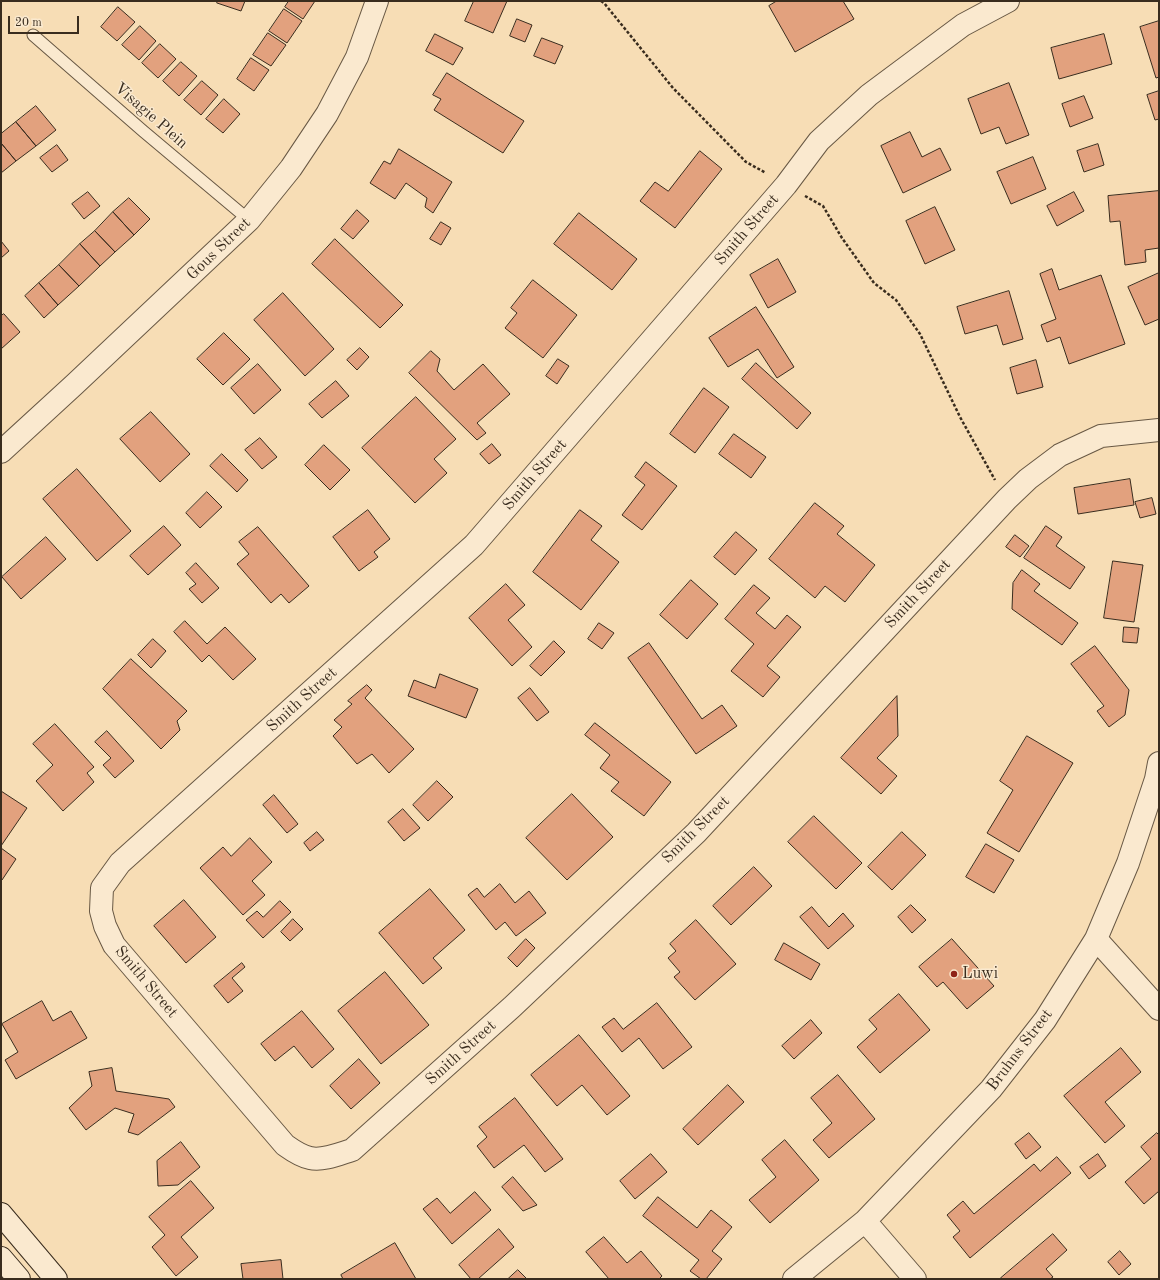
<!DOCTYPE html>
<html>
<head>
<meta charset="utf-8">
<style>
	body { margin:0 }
	#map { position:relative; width:1160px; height:1280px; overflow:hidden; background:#f7ddb5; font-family:"Old Standard TT",serif }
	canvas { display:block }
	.frame { position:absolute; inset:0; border:2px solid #392c1e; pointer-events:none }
	.scale { position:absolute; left:8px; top:16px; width:71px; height:18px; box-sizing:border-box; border:2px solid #392c1e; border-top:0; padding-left:5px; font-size:12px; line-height:14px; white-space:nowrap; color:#392c1e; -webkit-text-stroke:3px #fae9cf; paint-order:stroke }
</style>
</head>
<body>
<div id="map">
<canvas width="1160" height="1280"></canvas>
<div class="frame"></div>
<div class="scale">20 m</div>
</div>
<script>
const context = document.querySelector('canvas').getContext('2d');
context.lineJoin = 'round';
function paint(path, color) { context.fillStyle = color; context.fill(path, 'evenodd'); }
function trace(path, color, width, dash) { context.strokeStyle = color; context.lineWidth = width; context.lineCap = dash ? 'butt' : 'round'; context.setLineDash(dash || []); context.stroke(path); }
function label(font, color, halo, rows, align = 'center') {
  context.font = font + ' "Old Standard TT",serif'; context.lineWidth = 3; context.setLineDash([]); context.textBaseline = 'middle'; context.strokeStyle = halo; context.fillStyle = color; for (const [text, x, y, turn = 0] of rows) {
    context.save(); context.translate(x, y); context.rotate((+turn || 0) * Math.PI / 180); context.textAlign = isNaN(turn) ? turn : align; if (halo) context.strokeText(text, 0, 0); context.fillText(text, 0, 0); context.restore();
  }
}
const building = new Path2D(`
	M218 1H245L241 11 217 3Z
	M289 1H315L303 19 285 7Z
	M474 1H507L493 33 465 21Z
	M777 1H843L854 19 795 52 769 6Z
	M118 7 135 22 117 41 101 27Z
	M284 9 302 21 287 43 269 31Z
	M517 19 532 25 525 42 510 36Z
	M1159 21V77L1156 78 1140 27Z
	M140 26 156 41 139 60 122 45Z
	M268 33 286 45 271 66 253 55Z
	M435 34 463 48 453 65 426 51Z
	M1104 34 1112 64 1059 79 1051 48Z
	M542 38 563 46 555 64 534 56Z
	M160 44 176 59 158 78 142 63Z
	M251 58 269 70 254 91 237 79Z
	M181 62 197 76 179 96 163 81Z
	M447 73 524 121 503 153 434 110 441 99 433 95Z
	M202 81 218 95 201 115 184 100Z
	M1009 83 1029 135 1006 144 999 127 981 134 968 99Z
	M1159 91V119L1155 120 1147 95Z
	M1084 96 1093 118 1070 127 1062 104Z
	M224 99 240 114 223 133 206 119Z
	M36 106 56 130 36 146 16 122Z
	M16 122 36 146 16 161 1 143V134Z
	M910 132 922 157 940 148 951 170 903 193 881 146Z
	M1 143 16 161 1 173Z
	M1098 144 1104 165 1084 172 1077 151Z
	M57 145 68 160 52 172 40 158Z
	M399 149 452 182 433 213 425 207 427 198 406 183 395 199 370 183 384 161 390 164Z
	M700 151 722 169 675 228 640 201 655 182 668 191Z
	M1033 157 1046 189 1011 204 997 172Z
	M1159 191V248L1145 250 1146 262 1125 265 1120 221 1110 222 1108 196Z
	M88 192 100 206 84 219 72 204Z
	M1074 192 1084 211 1057 226 1047 206Z
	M129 198 150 219 134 235 113 212Z
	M935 207 955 250 925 264 906 221Z
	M357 210 369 221 353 239 341 229Z
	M113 212 134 235 115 252 95 231Z
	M579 213 637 259 612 290 554 244Z
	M441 222 451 228 441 245 430 239Z
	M95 231 115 252 100 266 80 244Z
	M335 239 403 305 380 328 312 264Z
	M1 241 9 251 1 258Z
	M80 244 100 266 79 286 59 265Z
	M778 259 796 292 768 308 750 275Z
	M59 265 79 286 58 305 39 283Z
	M1052 269 1059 290 1101 275 1125 344 1069 364 1060 337 1047 342 1041 325 1056 319 1040 274Z
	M1159 273V319L1145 325 1128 287Z
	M533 280 577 315 543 358 505 328 517 313 511 308Z
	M39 283 58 305 44 318 25 296Z
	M1009 291 1023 339 1003 345 997 325 965 334 957 307Z
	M283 293 334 349 305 376 254 320Z
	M756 307 794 367 777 378 758 349 728 367 709 338Z
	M4 314 20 332 1 349V316Z
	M224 333 250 359 223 385 197 359Z
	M360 348 369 357 357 370 347 360Z
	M431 351 440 359 437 371 454 390 483 364 510 394 477 423 486 433 477 440 409 373Z
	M558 359 569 366 557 384 546 376Z
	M1036 360 1043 387 1017 394 1010 368Z
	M756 363 811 413 797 429 742 379Z
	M258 364 281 390 254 414 231 388Z
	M336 381 349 396 322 418 309 404Z
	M704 388 729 407 695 453 670 434Z
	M416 397 456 439 434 459 447 473 415 503 362 448Z
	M151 412 190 454 160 482 120 439Z
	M734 434 766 457 751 478 719 454Z
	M260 438 277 457 262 469 245 450Z
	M492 444 501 455 489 464 480 454Z
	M324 445 350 470 330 490 305 465Z
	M222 454 248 480 237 492 210 466Z
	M646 462 677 486 642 530 622 515 645 485 635 477Z
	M77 469 131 531 97 561 43 499Z
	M1130 479 1134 505 1078 514 1074 488Z
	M207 492 222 507 200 528 186 513Z
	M1152 498 1156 514 1140 518 1135 502Z
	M815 503 844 526 837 534 875 565 845 602 825 586 815 598 769 559Z
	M368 510 390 539 374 552 378 557 359 571 333 537Z
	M580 510 602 526 591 540 619 562 581 610 533 572Z
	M164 526 181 545 148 575 130 556Z
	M1046 526 1062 537 1056 546 1085 567 1070 589 1024 558Z
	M258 527 309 586 289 603 281 594 271 603 237 564 249 554 239 542Z
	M736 532 757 550 735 575 714 557Z
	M1015 535 1029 546 1020 557 1006 547Z
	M46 537 66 559 21 599 2 577Z
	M1113 561 1143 565 1134 622 1104 618Z
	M196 563 219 588 202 603 189 589 196 584 186 573Z
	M1022 570 1040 584 1034 591 1078 623 1062 645 1012 609 1013 583Z
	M691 580 718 604 687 639 660 615Z
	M506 584 525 605 508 620 532 647 512 666 469 618Z
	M754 585 770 598 756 613 775 629 787 615 801 627 767 666 780 677 763 697 731 671 754 644 725 619Z
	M185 621 207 644 225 627 256 659 233 680 209 655 202 662 174 632Z
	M599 623 614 633 602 649 588 639Z
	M1124 627 1139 628 1137 643 1123 642Z
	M153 639 166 651 151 668 138 655Z
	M554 641 565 652 541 676 530 666Z
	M649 643 702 719 722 705 737 726 696 754 628 658Z
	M1095 646 1129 690 1125 715 1109 727 1097 711 1104 706 1071 664Z
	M131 659 187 711 177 721 180 730 161 749 103 689Z
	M440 674 478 689 466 718 408 696 414 680 435 688Z
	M367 685 372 690 365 698 414 749 389 773 372 754 357 764 333 736 342 727 334 720 352 704 348 701Z
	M530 688 549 712 537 721 518 698Z
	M897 696 898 736 877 758 897 776 881 794 841 758Z
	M595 723 671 782 644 816 611 791 619 782 600 768 610 755 585 735Z
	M55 724 94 767 87 773 94 782 63 811 36 781 53 765 33 744Z
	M107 731 134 761 115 778 103 765 111 758 95 742Z
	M1027 736 1073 763 1019 852 987 833 1013 790 1000 781Z
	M437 781 453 797 428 821 413 805Z
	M1 791 27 808 1 846Z
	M572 794 613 837 567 880 526 838Z
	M274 795 298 824 287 833 263 805Z
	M403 809 420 828 404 841 388 822Z
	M814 816 862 863 836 889 788 842Z
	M317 832 324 840 310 851 304 843Z
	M902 832 926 855 892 890 868 867Z
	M250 838 272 862 252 881 265 895 243 915 200 868 223 847 231 856Z
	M986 844 1014 860 994 893 966 877Z
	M1 848 16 859 2 880 1 879Z
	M754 867 772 886 731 925 713 906Z
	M500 884 515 903 529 891 546 913 516 936 505 922 496 930 468 895 477 888 484 897Z
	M430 889 465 930 433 958 442 968 423 984 379 933Z
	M184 900 216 937 186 963 154 926Z
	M280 901 291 912 263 938 246 920 257 911 263 917Z
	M911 905 926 920 912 933 898 917Z
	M812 907 829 927 843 913 854 926 828 949 800 917Z
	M293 919 303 929 290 941 281 932Z
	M696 920 736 964 695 1000 674 977 680 972 668 958 676 951 670 944Z
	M526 939 535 948 517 967 508 958Z
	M952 939 994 986 967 1009 943 982 937 987 919 967Z
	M784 943 820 964 811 980 775 960Z
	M242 963 245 967 232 978 243 991 228 1003 214 986Z
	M385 972 429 1025 381 1064 338 1011Z
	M899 994 930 1030 880 1073 857 1047 877 1029 869 1020Z
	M42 1001 53 1021 71 1011 87 1038 16 1079 5 1060 18 1052 2 1024Z
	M657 1003 692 1047 663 1069 639 1038 622 1052 602 1027 614 1018 623 1029Z
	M302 1011 334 1049 312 1068 294 1046 275 1061 261 1044Z
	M811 1020 822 1033 794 1059 782 1046Z
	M579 1035 630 1096 607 1115 582 1085 557 1106 531 1075Z
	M1121 1048 1141 1072 1105 1102 1125 1126 1105 1143 1064 1096Z
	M359 1059 380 1083 351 1109 330 1086Z
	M112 1068 116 1091 169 1099 175 1107 138 1135 128 1132 134 1114 115 1108 86 1130 69 1108 92 1086 89 1072Z
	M838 1075 875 1119 829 1158 813 1140 832 1123 811 1098Z
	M728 1085 744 1102 698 1145 683 1129Z
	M515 1098 563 1159 545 1172 524 1145 494 1168 477 1146 487 1137 479 1127Z
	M1029 1133 1041 1147 1026 1159 1015 1144Z
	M1157 1133 1159 1135V1191L1144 1204 1125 1182 1151 1159 1141 1147Z
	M785 1140 819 1180 770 1223 749 1200 776 1177 762 1160Z
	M181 1142 200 1167 178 1185 158 1186 157 1161Z
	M651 1154 667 1172 635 1199 620 1181Z
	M1098 1154 1106 1166 1089 1179 1080 1167Z
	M1057 1157 1071 1173 970 1258 953 1237 960 1231 947 1215 963 1201 974 1214 1034 1164 1040 1171Z
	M513 1177 537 1205 523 1211 502 1187Z
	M191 1181 214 1208 181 1237 198 1257 176 1276 152 1247 165 1235 149 1217Z
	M475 1192 491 1210 452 1244 423 1209 437 1198 450 1213Z
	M658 1197 697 1228 711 1210 732 1227 712 1251 722 1259 706 1279H701L690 1271 699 1260 643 1216Z
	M499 1229 514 1247 478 1279H471L459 1265Z
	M1053 1234 1067 1250 1046 1269 1053 1277 1050 1279H1003L1001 1278Z
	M604 1237 627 1263 641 1251 662 1276 659 1279H609L586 1252Z
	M395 1243 416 1279H343L341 1275Z
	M1120 1251 1131 1264 1119 1275 1108 1262Z
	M281 1260 283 1279H243L241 1264Z
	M518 1270 527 1279H508Z`);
const path = new Path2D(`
	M601 1 604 3 673 88 746 162 766 173
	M805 196 823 206 842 238 874 283 896 300 920 334 960 417 995 480`);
const lane = new Path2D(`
	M33 35 143 131 249 220`);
const street = new Path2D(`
	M1008 1 963 25 869 95 819 141 786 185 474 545 120 863 102 888 101 911 105 926 114 945 285 1145C292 1150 300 1156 310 1158 323 1161 339 1154 352 1150L512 1007 696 833 1007 499 1028 479 1060 455 1101 436 1159 430
	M1 452 75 384 249 220 291 168 327 114 357 57 377 1
	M1096 939 1159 1009
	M865 1221 915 1279
	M794 1279 865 1221 991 1089 1045 1020 1096 939 1128 863 1156 779 1159 763`);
const secondary = new Path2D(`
	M1 1214 56 1279
	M1 1258 19 1279`);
const markers = [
	[954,974,4,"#8f2418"]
];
const streetNames = [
	["Visagie Plein",151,116,41],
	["Smith Street",747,230,-49],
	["Gous Street",219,249,-44],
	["Smith Street",535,475,-49],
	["Smith Street",918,594,-47],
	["Smith Street",302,700,-42],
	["Smith Street",696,830,-45],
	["Smith Street",146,982,50],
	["Bruhns Street",1020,1050,-53],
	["Smith Street",461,1053,-42]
];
const poiNames = [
	["Luwi",962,974]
];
paint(building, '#e2a17e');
trace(building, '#392c1e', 1);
trace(lane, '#685844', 13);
trace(street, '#685844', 24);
trace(secondary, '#392c1e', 24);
trace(path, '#392c1e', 2.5, [3, 2]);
trace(lane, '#fae9cf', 11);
trace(street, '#fae9cf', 22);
trace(secondary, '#fae9cf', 22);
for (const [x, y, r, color] of markers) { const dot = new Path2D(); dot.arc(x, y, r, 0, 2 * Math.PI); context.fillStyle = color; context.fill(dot); trace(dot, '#fae9cf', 1.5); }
label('16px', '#392c1e', '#fae9cf', streetNames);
label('16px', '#392c1e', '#fae9cf', poiNames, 'left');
</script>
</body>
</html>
